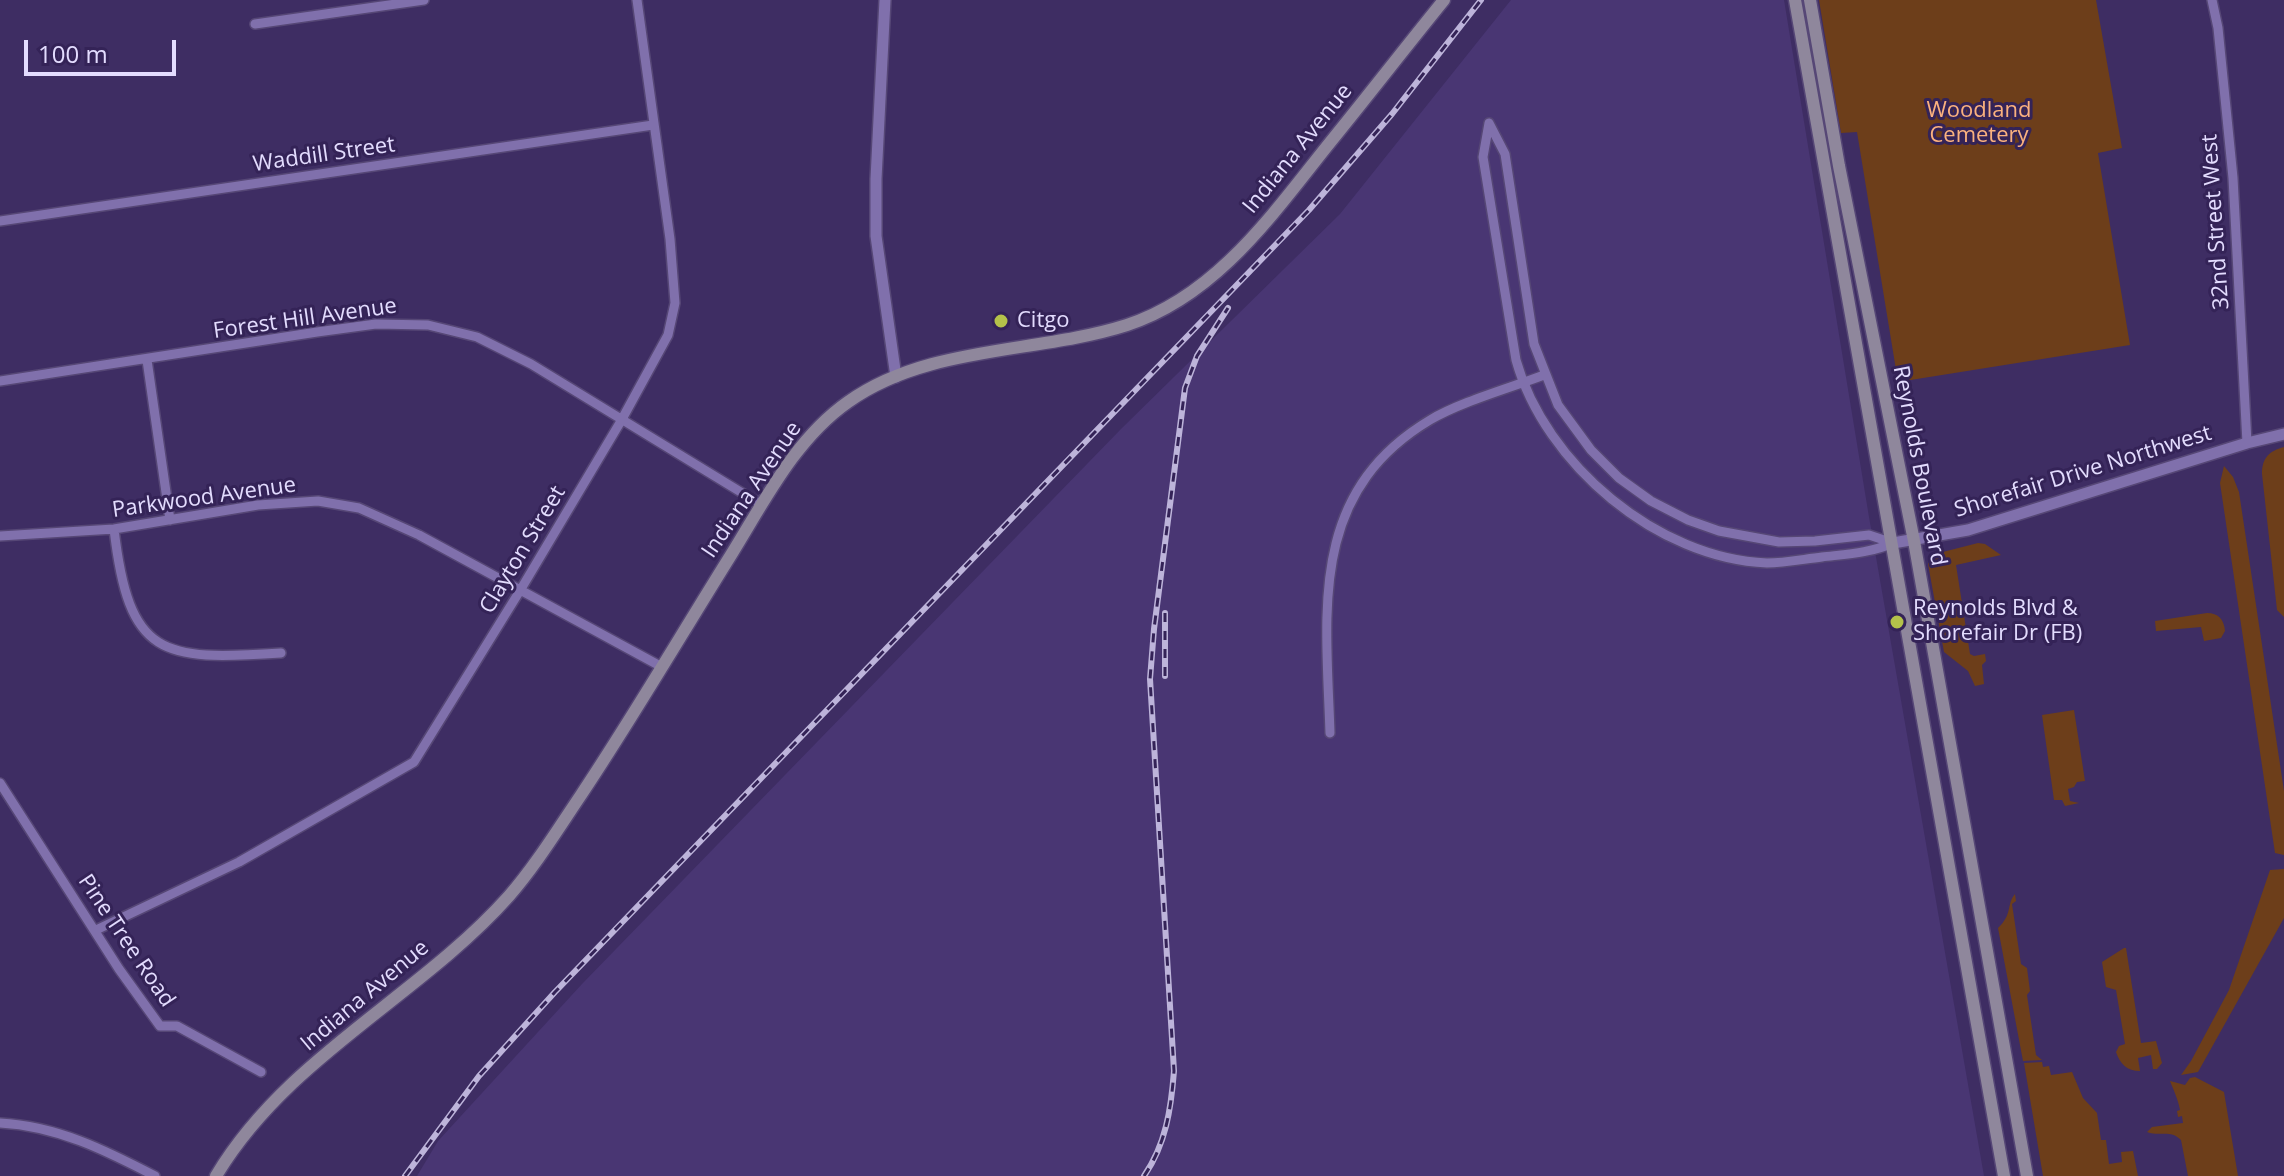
<!DOCTYPE html>
<html>
<head>
<meta charset="utf-8">
<style>
	body { margin:0 }
	#map { position:relative; width:2284px; height:1176px; overflow:hidden; background:#3e2d63; font-family:"Open Sans",sans-serif }
	canvas { display:block }
	.scale { position:absolute; left:24px; top:40px; width:152px; height:36px; box-sizing:border-box; border:4px solid #e3dcfe; border-top:0; padding-left:10px; font-size:24px; line-height:28px; white-space:nowrap; color:#e3dcfe; -webkit-text-stroke:6px #342357; paint-order:stroke }
</style>
</head>
<body>
<div id="map">
<canvas width="2284" height="1176"></canvas>
<div class="scale">100 m</div>
</div>
<script>
const context = document.querySelector('canvas').getContext('2d');
context.lineJoin = 'round';
function paint(path, color) { context.fillStyle = color; context.fill(path, 'evenodd'); }
function trace(path, color, width, dash) { context.strokeStyle = color; context.lineWidth = width; context.lineCap = dash ? 'butt' : 'round'; context.setLineDash(dash || []); context.stroke(path); }
function label(font, color, halo, rows, align = 'center') {
  context.font = font + ' "Open Sans",sans-serif'; context.lineWidth = 6; context.setLineDash([]); context.textBaseline = 'middle'; context.strokeStyle = halo; context.fillStyle = color; for (const [text, x, y, turn = 0] of rows) {
    context.save(); context.translate(x, y); context.rotate((+turn || 0) * Math.PI / 180); context.textAlign = isNaN(turn) ? turn : align; if (halo) context.strokeText(text, 0, 0); context.fillText(text, 0, 0); context.restore();
  }
}
const built = new Path2D(`
	M1511 0H1784L1869 517 1984 1176H417L438 1141 582 984 1121 429 1340 214Z`);
const green = new Path2D(`
	M1819 0H2096L2122 148 2098 153 2130 345 1898 382 1857 132 1841 133Z
	M2284 447V617L2277 610 2262 474C2262 458 2269 451 2284 447Z
	M2224 466 2233 477 2239 492 2284 791V855L2275 853 2220 483Z
	M1978 543 1985 544 2001 555 1956 565 1970 654 1974 656 1985 654 1986 661 1982 665 1984 684 1975 686 1968 671 1944 652 1928 564 1935 554Z
	M2207 613C2218 613 2224 619 2225 631L2221 638 2204 641 2201 627 2156 631 2155 621Z
	M2074 710 2085 781 2077 782 2074 787 2068 789 2070 801 2079 803 2065 806 2062 800H2054L2042 715Z
	M2284 869V918L2198 1072 2181 1075 2191 1061 2229 990 2270 870Z
	M2015 894 2016 901 2012 904 2021 964 2027 968 2030 991 2027 995 2036 1055 2042 1060 2023 1061 1998 928C2013 914 2006 905 2015 894Z
	M2124 948H2126L2141 1043 2156 1041 2162 1063 2157 1069H2153L2151 1055 2138 1058 2140 1071C2127 1071 2120 1064 2116 1052L2119 1046 2125 1044 2116 990 2106 987 2102 962Z
	M2042 1062 2043 1067 2049 1066 2051 1075 2072 1072 2083 1098 2097 1113 2101 1140H2106L2109 1164 2122 1162 2121 1152 2133 1151 2138 1176H2043L2024 1063Z
	M2195 1077 2224 1092 2238 1176H2188L2181 1140C2170 1129 2160 1137 2147 1132L2152 1127 2183 1123 2182 1116 2178 1117 2177 1111 2180 1110C2178 1099 2174 1091 2170 1081L2185 1085 2190 1078Z`);
const minor = new Path2D(`
	M2212 0 2218 28 2233 178 2247 443
	M255 24 424 0
	M1489 123 1483 157 1516 360C1545 464 1658 559 1767 563 1785 563 1804 559 1822 557 1847 554 1870 553 1893 543
	M1489 123 1505 154 1534 344 1558 405 1591 450 1619 478 1651 501 1688 520 1719 531 1779 542 1815 541 1869 535 1893 543
	M0 221 653 125
	M147 360 170 520
	M0 381 317 332 376 324 428 325 477 337 531 364 762 505
	M114 529C129 657 161 661 281 653
	M0 536 114 529 258 505 318 501 359 508 419 535 662 667
	M1330 733C1326 611 1308 493 1430 420 1460 402 1510 388 1544 375
	M0 783 119 969 160 1026H177L261 1072
	M96 930 239 862 414 762 521 589 621 421 668 335 675 303 670 239 637 0
	M0 1123C57 1126 105 1150 155 1176`);
const tertiary = new Path2D(`
	M885 0 876 179V236L896 377
	M1893 543 1968 530 2247 443 2284 434`);
const secondary = new Path2D(`
	M1795 0 2004 1176
	M1810 0 1839 166 1914 541 2027 1176
	M216 1176C287 1057 419 997 509 896 536 865 558 829 581 795 633 717 681 635 731 555 764 502 795 439 848 402 928 345 1036 354 1127 325 1216 296 1272 215 1328 145 1367 97 1405 48 1444 0`);
const rail = new Path2D(`
	M1165 613V676
	M405 1176 479 1076 555 992 1309 210 1392 114 1481 0
	M1144 1176C1166 1144 1171 1109 1174 1071L1150 679 1154 629 1185 388 1197 356 1228 308`);
const markers = [
	[1001,321,8,"#b4c24a"],
	[1897,622,8,"#b4c24a"]
];
const parkNames = [
	["Woodland",1979,111],
	["Cemetery",1979,136]
];
const streetNames = [
	["Indiana Avenue",1298,149,-51],
	["Waddill Street",324,155,-8],
	["32nd Street West",2216,222,-94],
	["Forest Hill Avenue",305,319,-8],
	["Reynolds Boulevard",1919,466,79],
	["Shorefair Drive Northwest",2083,472,-17],
	["Indiana Avenue",752,490,-56],
	["Parkwood Avenue",204,498,-8],
	["Clayton Street",523,550,-59],
	["Pine Tree Road",126,941,56],
	["Indiana Avenue",365,996,-40]
];
const poiNames = [
	["Citgo",1017,321],
	["Reynolds Blvd &",1913,609],
	["Shorefair Dr (FB)",1913,634]
];
paint(built, '#493673');
paint(green, '#6d3e1a');
trace(minor, '#564776', 12);
trace(tertiary, '#564776', 14);
trace(secondary, '#564776', 15);
trace(minor, '#8070ac', 9);
trace(tertiary, '#8070ac', 11);
trace(secondary, '#8f879c', 12);
trace(rail, '#bdb4da', 6);
trace(rail, '#342357', 3, [9]);
for (const [x, y, r, color] of markers) { const dot = new Path2D(); dot.arc(x, y, r, 0, 2 * Math.PI); context.fillStyle = color; context.fill(dot); trace(dot, '#342357', 3); }
label('22px', '#fab17e', '#342357', parkNames);
label('22px', '#e3dcfe', '#342357', streetNames);
label('22px', '#e3dcfe', '#342357', poiNames, 'left');
</script>
</body>
</html>
